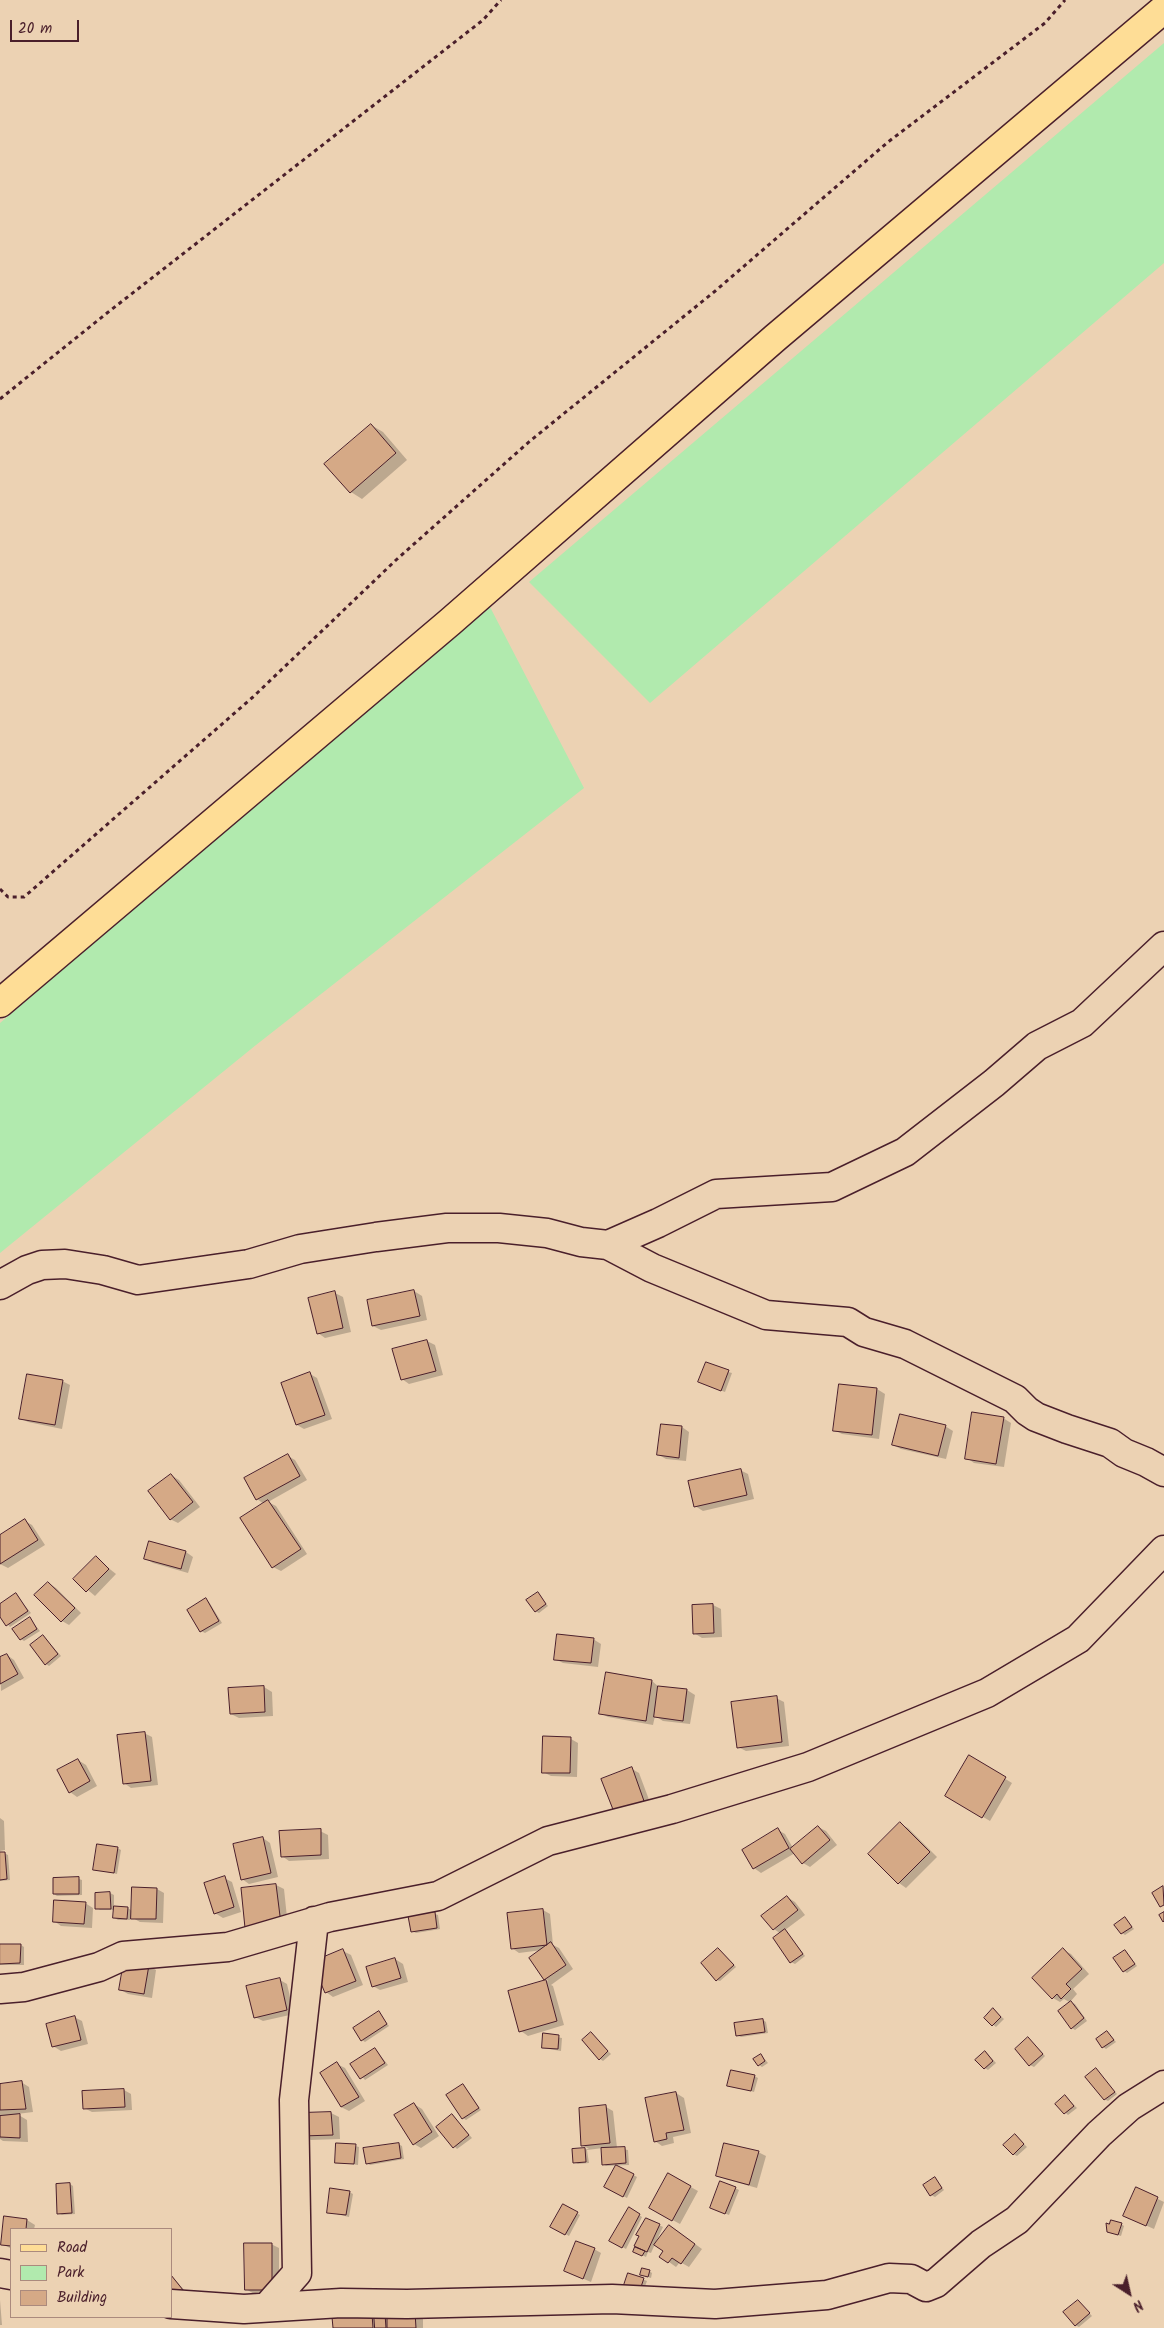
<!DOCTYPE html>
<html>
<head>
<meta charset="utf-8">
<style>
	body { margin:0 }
	#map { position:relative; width:1164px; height:2328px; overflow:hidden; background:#ecd2b3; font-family:Kalam,sans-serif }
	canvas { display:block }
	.legend { position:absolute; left:10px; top:2228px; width:162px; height:90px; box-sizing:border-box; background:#ecd2b3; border:1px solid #ab8a7d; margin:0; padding:6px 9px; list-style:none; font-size:15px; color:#4a1f2b }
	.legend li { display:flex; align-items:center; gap:10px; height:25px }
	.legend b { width:25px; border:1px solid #ab8a7d }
	.north { position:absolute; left:1104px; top:2268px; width:50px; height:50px; -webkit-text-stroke:4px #ecd2b3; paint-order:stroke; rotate:145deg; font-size:14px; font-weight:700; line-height:20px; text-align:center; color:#4a1f2b }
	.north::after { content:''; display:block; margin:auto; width:18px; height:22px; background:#4a1f2b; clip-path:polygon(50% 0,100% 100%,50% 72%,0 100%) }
	.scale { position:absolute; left:10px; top:20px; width:69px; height:22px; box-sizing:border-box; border:2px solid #4a1f2b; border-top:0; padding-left:6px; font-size:15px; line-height:18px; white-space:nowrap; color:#4a1f2b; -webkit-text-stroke:4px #ecd2b3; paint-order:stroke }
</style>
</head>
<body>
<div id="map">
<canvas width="1164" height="2328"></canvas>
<ul class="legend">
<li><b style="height:6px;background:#fedd96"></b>Road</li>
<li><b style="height:14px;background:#b1eaae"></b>Park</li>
<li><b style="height:14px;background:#d5a986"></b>Building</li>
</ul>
<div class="north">N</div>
<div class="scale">20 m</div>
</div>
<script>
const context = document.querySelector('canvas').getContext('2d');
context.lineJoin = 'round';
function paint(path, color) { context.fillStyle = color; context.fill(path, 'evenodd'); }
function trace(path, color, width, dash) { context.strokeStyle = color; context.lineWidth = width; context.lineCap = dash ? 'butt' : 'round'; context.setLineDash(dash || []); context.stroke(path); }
const green = new Path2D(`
	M1164 43V263L650 703 529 582Z
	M490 607 584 788 256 1045 0 1253V1023L389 691Z`);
const shadow = new Path2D(`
	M371 425 383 432 407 460 362 499 351 492Z
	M414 1291 422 1296 427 1320 381 1330 373 1326Z
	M335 1293 343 1297 351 1332 325 1338 318 1333Z
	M427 1341 435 1345 443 1375 409 1384 402 1379Z
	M728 1372 732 1373 725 1392 703 1384Z
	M310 1374 317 1378 332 1419 304 1429 297 1425Z
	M62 1381 70 1385 62 1429 28 1422 20 1418Z
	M840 1385 877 1389 885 1394 879 1439 842 1434 834 1430Z
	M1003 1418 1011 1423 1004 1467 974 1463 967 1458Z
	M945 1426 953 1431 946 1459 901 1449 893 1445Z
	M682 1427 689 1432 686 1461 666 1459 659 1455Z
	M288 1456 295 1460 307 1480 268 1502 276 1506 307 1554 281 1571 273 1567 264 1504 257 1499 245 1479Z
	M740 1470 748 1474 754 1499 703 1511 695 1506Z
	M171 1475 179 1480 200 1507 178 1523 170 1519Z
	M25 1521 32 1525 45 1545 8 1568 0 1564V1537Z
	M150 1543 186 1552 193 1557 188 1573 153 1563 146 1559Z
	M96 1558 116 1574 95 1596 75 1579Z
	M48 1583 56 1588 81 1613 69 1625 62 1621Z
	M538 1594 548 1606 539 1613 535 1611Z
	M16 1595 31 1613 10 1627 0 1615V1606Z
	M206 1600 209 1602 222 1623 205 1633 201 1631 189 1610Z
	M713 1605 721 1609 722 1637 702 1638 694 1633Z
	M30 1619 40 1631 24 1641 21 1639Z
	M43 1636 61 1656 49 1666 46 1664Z
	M593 1639 601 1644 598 1667 563 1663 555 1659Z
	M7 1655 14 1660 24 1678 1 1691 0 1659Z
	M607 1674 652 1681 659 1687 687 1690 695 1695 690 1724 663 1721 655 1716 653 1725 608 1717 600 1713Z
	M264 1687 272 1692 273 1716 239 1718 231 1714Z
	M776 1698 784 1702 789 1746 746 1751 738 1747Z
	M144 1733 152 1737 158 1785 131 1788 124 1783Z
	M571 1739 578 1743 577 1777 551 1776 543 1772Z
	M969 1757 1012 1783 990 1821 946 1795Z
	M78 1760 86 1765 97 1786 77 1797 70 1792Z
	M632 1769 639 1773 651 1805 622 1816Z
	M0 1818 4 1821 5 1850 0 1851Z
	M900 1824 908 1828 937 1857 906 1888 899 1883 870 1854Z
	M818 1827 826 1831 837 1845 810 1867 803 1863 795 1853 761 1873 754 1868 778 1830 785 1834 793 1848Z
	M320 1831 328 1835 329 1859 289 1861 282 1856Z
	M263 1838 270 1843 278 1877 249 1884 242 1879Z
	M117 1848 121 1850 117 1874 94 1869Z
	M4 1853 8 1855 10 1880 0 1881V1854Z
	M224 1878 232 1882 241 1912 223 1918 215 1913Z
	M79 1879 82 1880V1895L57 1896 54 1894Z
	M276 1885 284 1889 288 1927 254 1932Z
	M157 1889 164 1893 163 1923 140 1922 131 1917 130 1920H118L115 1918V1910H100L97 1908 96 1894 110 1893 114 1895V1907L128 1908 132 1911Z
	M787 1897 795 1902 805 1915 785 1930 805 1956 795 1964 791 1962 781 1934 774 1929Z
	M85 1903 93 1908 92 1928 61 1926 54 1921Z
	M543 1910 550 1914 553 1945 559 1948 573 1969 551 1985 553 1986 564 2025 528 2036 521 2031 510 1991 548 1981 530 1959 542 1950 519 1953 512 1948Z
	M435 1914 438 1915 440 1929 416 1933 412 1931Z
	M1125 1918 1134 1929 1125 1935 1122 1933Z
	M0 1945H21L24 1947V1965H0Z
	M719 1949 736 1967 720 1981 717 1980Z
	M1063 1950 1071 1954 1089 1974 1073 1989 1077 1994 1070 2002 1075 2004 1087 2021 1075 2030 1072 2028 1071 2003 1064 1999 1060 2002 1053 1998Z
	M343 1951 351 1955 363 1985 333 1997 326 1992Z
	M1125 1951 1137 1966 1127 1973 1124 1971Z
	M395 1959 403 1964 408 1982 380 1990 373 1986Z
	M149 1966 156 1970 152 1998 128 1994 121 1990Z
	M280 1980 287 1984 294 2014 263 2021 255 2017Z
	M996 2012 1004 2019 996 2027 985 2018Z
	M379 2013 389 2026 365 2042 362 2040Z
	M74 2017 82 2021 88 2044 61 2051 53 2046Z
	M763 2020 766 2022 768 2033 741 2037 737 2035Z
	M1107 2032 1116 2042 1106 2049 1103 2047Z
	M591 2034 611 2054 603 2061 600 2059Z
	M544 2035 562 2038 561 2051 543 2048Z
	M1028 2039 1045 2056 1034 2067 1030 2065Z
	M375 2049 388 2065 365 2080 352 2064Z
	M986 2052 996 2063 988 2070 985 2068Z
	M761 2055 768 2063 762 2067 759 2065Z
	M337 2064 345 2068 365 2101 349 2111 341 2107Z
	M1096 2070 1117 2094 1108 2101 1104 2099Z
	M754 2076 758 2078 754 2092 729 2085Z
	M21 2082 29 2087 33 2112 17 2114 27 2120 28 2142 3 2141 0 2139V2085Z
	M463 2086 481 2110 466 2120 463 2118Z
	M124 2090 131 2094 132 2110 92 2112 84 2108Z
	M676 2093 684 2098 691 2133 673 2137 674 2143 662 2146 655 2141Z
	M1066 2097 1077 2108 1068 2115 1057 2104Z
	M414 2104 422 2109 439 2136 421 2148 414 2144Z
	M606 2107 613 2111 617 2148 628 2150 629 2165 606 2166 603 2164V2148L587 2150 589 2163 578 2164 574 2162V2150L589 2149 582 2145Z
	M331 2113 339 2117 340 2139 311 2140 304 2136 302 2114Z
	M452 2115 472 2138 457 2149 437 2127Z
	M1018 2138 1027 2147 1017 2156 1013 2154Z
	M398 2144 402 2146 404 2159 370 2165 367 2163Z
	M355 2146 359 2147 358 2165 337 2162Z
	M758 2152 766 2156 757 2188 725 2179 717 2175Z
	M617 2166 637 2177 627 2198 606 2187Z
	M669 2175 698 2191 680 2224 650 2208Z
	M935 2179 944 2190 935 2197 931 2195Z
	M70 2184 73 2186 75 2214 62 2215 58 2213Z
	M735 2188 739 2190 729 2215 714 2209Z
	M1137 2189 1164 2202 1154 2229 1125 2216Z
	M349 2192 353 2194 349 2217 328 2212Z
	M563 2206 580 2215 569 2236 552 2226Z
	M629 2209 642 2217 626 2249 611 2240Z
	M5 2218 27 2220 35 2225 34 2229H11L10 2248 2 2244Z
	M647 2219 663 2227 655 2244 677 2231 702 2249 689 2267 680 2262 676 2267 669 2262 661 2257 665 2251 655 2244 651 2253 648 2252 646 2257 634 2251Z
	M1121 2224 1124 2226 1121 2236 1108 2232Z
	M271 2244 279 2248V2293L254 2294 246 2289Z
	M594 2249 601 2253 591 2282 565 2271Z
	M649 2271 652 2273 651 2278 642 2275Z
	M629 2274 647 2281 642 2294Z
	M171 2275 186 2292 171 2299Z
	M0 2300 2 2325H0Z
	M1078 2301 1092 2316 1079 2327 1075 2325Z
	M415 2314 423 2318V2328H334L372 2315Z`);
const building = new Path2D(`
	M371 424 396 453 350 493 324 464Z
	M414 1290 420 1316 372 1326 367 1300Z
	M335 1291 343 1328 317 1334 308 1298Z
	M427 1340 436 1371 401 1380 392 1349Z
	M706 1362 729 1370 721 1391 698 1382Z
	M310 1372 325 1415 296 1425 281 1383Z
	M27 1374 63 1380 55 1425 19 1419Z
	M839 1384 877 1388 872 1435 833 1431Z
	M972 1412 1004 1417 996 1464 965 1459Z
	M900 1414 946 1425 938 1456 892 1445Z
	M661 1424 682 1426 679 1458 657 1455Z
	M288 1454 300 1476 256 1500 244 1478Z
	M741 1469 747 1495 694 1507 688 1481Z
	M171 1474 193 1502 170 1520 148 1491Z
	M268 1500 301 1549 272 1568 240 1518Z
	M25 1519 38 1540 0 1564V1535Z
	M149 1541 186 1551 181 1569 144 1559Z
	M96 1556 109 1569 86 1592 73 1579Z
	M48 1582 75 1608 61 1622 34 1595Z
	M538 1592 546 1604 535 1612 526 1600Z
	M16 1593 28 1611 6 1626 0 1617V1604Z
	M206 1598 219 1621 200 1632 187 1610Z
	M713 1604 714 1633 693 1634 692 1605Z
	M30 1617 37 1629 20 1640 12 1629Z
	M557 1634 594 1638 591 1663 554 1660Z
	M43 1635 58 1654 45 1665 30 1645Z
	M7 1654 18 1674 0 1684V1657Z
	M606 1672 652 1680 646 1721 599 1714Z
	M264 1686 265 1712 230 1714 228 1688Z
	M658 1686 687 1689 683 1721 654 1717Z
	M777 1696 782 1742 737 1748 731 1702Z
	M145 1732 151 1781 123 1784 117 1735Z
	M543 1736 571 1737 570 1773H542Z
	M969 1755 1006 1777 982 1818 945 1796Z
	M78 1759 90 1781 69 1793 57 1770Z
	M632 1767 644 1801 614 1812 601 1779Z
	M900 1822 930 1852 898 1884 868 1854Z
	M818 1826 830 1840 802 1864 790 1849Z
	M778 1828 789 1848 753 1869 742 1850Z
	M321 1829V1855L281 1857 279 1831Z
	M263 1837 271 1873 241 1880 233 1844Z
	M97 1844 118 1847 114 1873 93 1870Z
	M0 1852H5L7 1879 0 1880Z
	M225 1876 234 1907 214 1914 204 1883Z
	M79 1877V1894H53V1878Z
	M276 1884 281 1924 245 1928 241 1888Z
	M1163 1886 1164 1905 1160 1907 1152 1893Z
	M132 1887 157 1888 156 1919H131Z
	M110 1892 111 1909H95V1893Z
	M787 1896 798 1910 773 1930 761 1916Z
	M54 1900 86 1902 84 1924 53 1922Z
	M114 1906 128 1907 127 1919 113 1918Z
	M543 1909 547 1945 511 1949 507 1913Z
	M435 1912 437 1928 411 1932 408 1916Z
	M1164 1912V1921L1163 1922 1159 1915Z
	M1125 1917 1132 1927 1121 1934 1114 1925Z
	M785 1929 803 1954 790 1963 773 1938Z
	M551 1942 566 1965 544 1980 529 1958Z
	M0 1944H21L20 1963 0 1964Z
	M718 1948 734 1965 716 1981 701 1963Z
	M1063 1948 1082 1969 1066 1984 1071 1989 1061 1999 1057 1994 1052 1999 1032 1978Z
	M343 1949 356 1981 325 1993 312 1962Z
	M1125 1950 1135 1964 1123 1972 1113 1958Z
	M395 1958 401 1978 372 1987 366 1967Z
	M124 1961 149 1965 144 1994 119 1990Z
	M280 1978 287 2010 254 2018 246 1986Z
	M546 1980 557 2021 519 2032 508 1991Z
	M1071 2001 1084 2018 1071 2029 1058 2011Z
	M993 2008 1001 2017 992 2026 984 2018Z
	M379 2011 387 2024 361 2041 353 2028Z
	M75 2016 81 2040 52 2047 46 2024Z
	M763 2019 765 2032 736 2036 734 2023Z
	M1107 2031 1114 2040 1102 2048 1096 2039Z
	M591 2032 608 2051 599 2060 582 2040Z
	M543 2033 559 2035 558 2049 542 2048Z
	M1028 2037 1043 2054 1029 2066 1015 2049Z
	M375 2048 385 2063 360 2079 350 2064Z
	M985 2051 993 2061 984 2069 975 2060Z
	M761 2054 765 2061 758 2066 753 2059Z
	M337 2062 359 2097 341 2107 320 2073Z
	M1096 2068 1115 2092 1104 2100 1085 2077Z
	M731 2070 755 2075 751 2091 727 2086Z
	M22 2081 26 2109 0 2110V2084Z
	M463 2084 479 2108 462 2119 446 2095Z
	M124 2089 125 2107 83 2109 82 2091Z
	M676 2092 684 2130 666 2133 667 2139 654 2142 645 2098Z
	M1065 2095 1074 2106 1064 2114 1055 2104Z
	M414 2103 432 2132 413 2145 394 2115Z
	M606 2105 610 2143 581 2146 579 2108Z
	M331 2112 333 2135 302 2136 301 2113Z
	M20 2114V2138L0 2137V2116Z
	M452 2114 469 2135 453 2148 436 2127Z
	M1015 2134 1024 2144 1013 2155 1003 2145Z
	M336 2143 356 2144 354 2164 335 2163Z
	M399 2143 401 2158 366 2164 363 2148Z
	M724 2143 759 2151 749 2185 716 2176Z
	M625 2147 626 2163 602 2165 601 2148Z
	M585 2148 586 2162 573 2163 572 2149Z
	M616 2165 634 2174 623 2197 604 2187Z
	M668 2173 691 2186 672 2221 649 2208Z
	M935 2177 942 2188 930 2196 923 2185Z
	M720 2181 736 2187 725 2214 710 2208Z
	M70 2183 72 2213 57 2214 56 2184Z
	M1136 2187 1158 2197 1146 2226 1123 2216Z
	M330 2188 350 2191 346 2215 327 2213Z
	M563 2204 578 2212 565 2235 550 2227Z
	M629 2207 640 2214 622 2248 609 2241Z
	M4 2216 27 2219 26 2229H11V2246L1 2245Z
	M646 2218 660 2224 647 2252 634 2246 639 2236 636 2235Z
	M1111 2220 1122 2223 1118 2235 1107 2232 1106 2223 1109 2224Z
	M669 2225 695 2244 681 2264 672 2258 668 2263 659 2257 663 2251 654 2245Z
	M576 2241 595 2248 583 2279 564 2271Z
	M244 2243H272V2290H245Z
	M635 2247 645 2251 642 2256 633 2252Z
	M642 2268 650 2270 648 2277 640 2275Z
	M628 2273 644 2278 639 2293 623 2288Z
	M171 2275 183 2290 171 2299Z
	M1078 2300 1090 2313 1075 2326 1063 2312Z
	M415 2312 416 2328H387V2313Z
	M372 2314 373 2328H333L332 2317Z
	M374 2314H385L386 2328H375Z`);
const path = new Path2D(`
	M0 399 107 313 483 20 501 0
	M0 889 8 897H24L253 697 396 560 530 441 714 292 888 142 1045 23 1065 0`);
const street = new Path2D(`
	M608 1245 658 1223 716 1194 832 1187 905 1152 994 1083 1037 1046 1082 1023 1164 946
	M0 1285 27 1270 42 1265 65 1264 103 1270 138 1280 249 1264 300 1249 376 1237 447 1228H499L547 1233 581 1242 608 1245 652 1268 766 1315 848 1322 864 1332 905 1344 1015 1399 1027 1411 1036 1417 1067 1429 1110 1443 1124 1453 1146 1462 1164 1472
	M0 1989 24 1987 99 1967 123 1956 228 1947 330 1917 438 1896 548 1841 672 1809 808 1767 987 1693 1078 1639 1164 1550
	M0 2273 11 2275
	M171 2304 244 2309 341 2303 407 2304 612 2299 715 2304 827 2295 889 2278 911 2279 926 2287 936 2283 981 2244 1017 2220 1099 2134 1129 2107 1164 2085
	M267 2307 297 2273 294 2100 314 1921`);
const primary = new Path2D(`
	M0 1003 450 622 775 338 1164 9`);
paint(green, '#b1eaae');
paint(shadow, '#0003');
paint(building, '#d5a986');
trace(building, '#4a1f2b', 1);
trace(street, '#4a1f2b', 31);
trace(primary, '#4a1f2b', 31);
trace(path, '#4a1f2b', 3, [4, 4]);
trace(street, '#ecd2b3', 28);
trace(primary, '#fedd96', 28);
</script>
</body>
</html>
